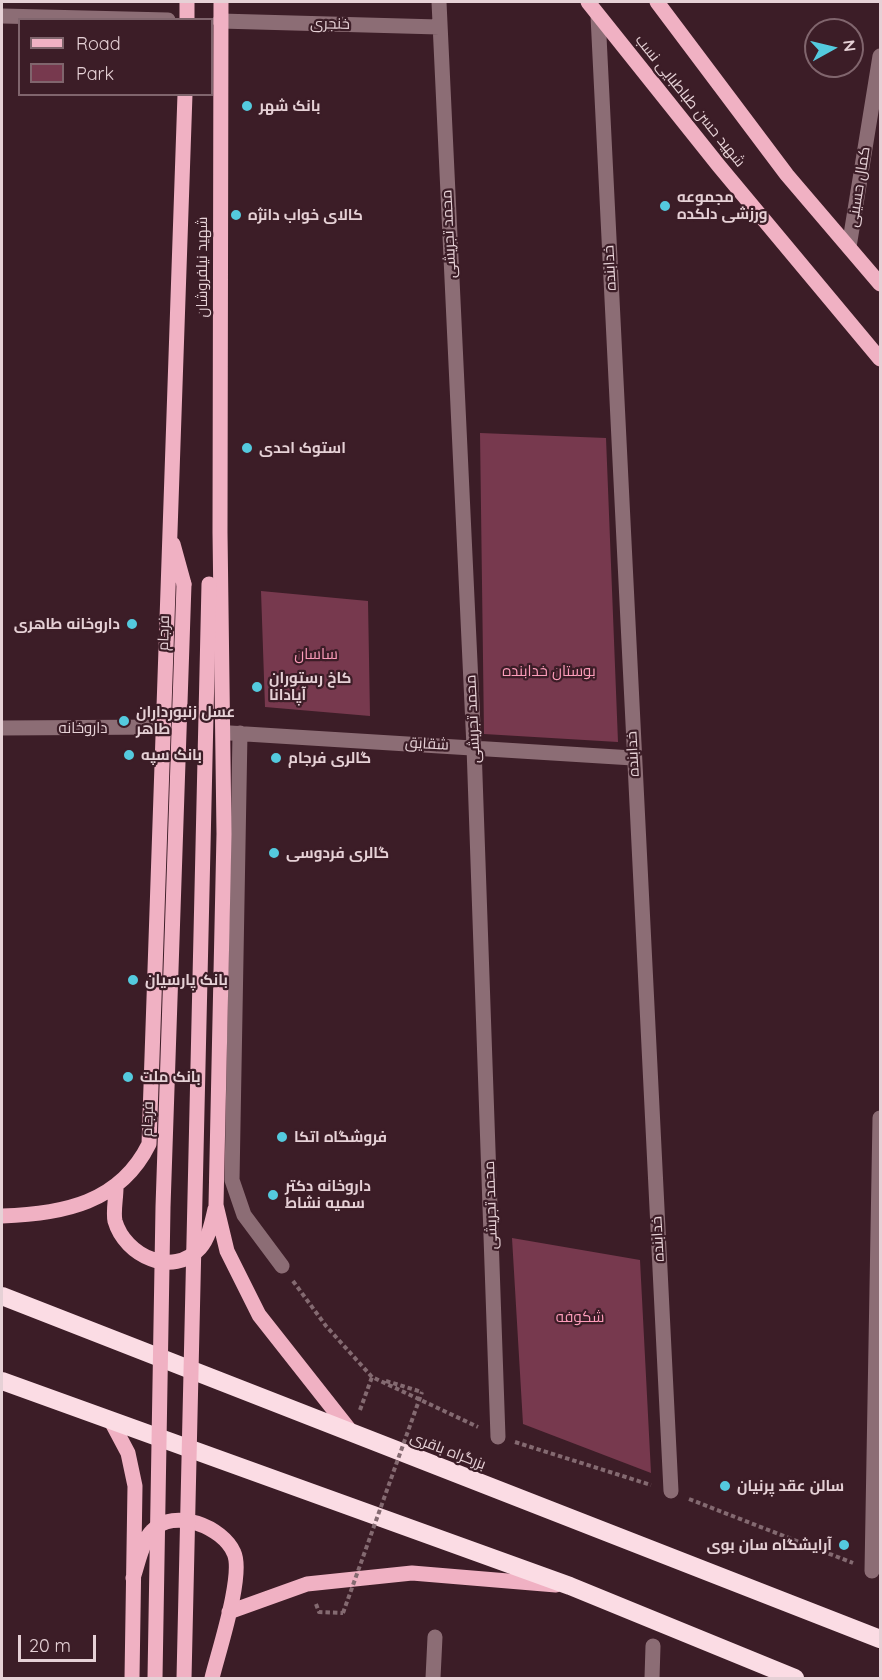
<!DOCTYPE html>
<html>
<head>
<meta charset="utf-8">
<style>
	body { margin:0 }
	#map { position:relative; width:882px; height:1680px; overflow:hidden; background:#3c1d27; font-family:Quicksand,sans-serif }
	canvas { display:block }
	.frame { position:absolute; inset:0; border:3px solid #e6d1d6; pointer-events:none }
	.legend { position:absolute; left:18px; top:18px; width:195px; height:78px; box-sizing:border-box; background:#3c1d27; border:2px solid #80656d; margin:0; padding:8px 10px; list-style:none; font-size:18px; color:#e6d1d6 }
	.legend li { display:flex; align-items:center; gap:12px; height:30px }
	.legend b { width:30px; border:2px solid #80656d }
	.north { position:absolute; left:804px; top:18px; width:60px; height:60px; box-sizing:border-box; background:#3c1d27; border:2px solid #80656d; border-radius:50%; rotate:82deg; font-size:16px; font-weight:700; line-height:24px; text-align:center; color:#e6d1d6 }
	.north::after { content:''; display:block; margin:auto; width:21px; height:27px; background:#54cade; clip-path:polygon(50% 0,100% 100%,50% 72%,0 100%) }
	.scale { position:absolute; left:18px; top:1635px; width:78px; height:27px; box-sizing:border-box; border:3px solid #e6d1d6; border-top:0; padding-left:8px; font-size:18px; line-height:21px; white-space:nowrap; color:#e6d1d6; -webkit-text-stroke:4px #3c1d27; paint-order:stroke }
</style>
</head>
<body>
<div id="map">
<canvas width="882" height="1680"></canvas>
<div class="frame"></div>
<ul class="legend">
<li><b style="height:8px;background:#f0b1c3"></b>Road</li>
<li><b style="height:16px;background:#77394e"></b>Park</li>
</ul>
<div class="north">N</div>
<div class="scale">20 m</div>
</div>
<script>
const context = document.querySelector('canvas').getContext('2d');
context.lineJoin = 'round';
function paint(path, color) { context.fillStyle = color; context.fill(path, 'evenodd'); }
function trace(path, color, width, dash) { context.strokeStyle = color; context.lineWidth = width; context.lineCap = dash ? 'butt' : 'round'; context.setLineDash(dash || []); context.stroke(path); }
function label(font, color, halo, rows, align = 'center') {
  context.font = font + ' Quicksand,Cairo,sans-serif'; context.lineWidth = 4.5; context.setLineDash([]); context.textBaseline = 'middle'; context.strokeStyle = halo; context.fillStyle = color; for (const [text, x, y, turn = 0] of rows) {
    context.save(); context.translate(x, y); context.rotate((+turn || 0) * Math.PI / 180); context.textAlign = isNaN(turn) ? turn : align; if (halo) context.strokeText(text, 0, 0); context.fillText(text, 0, 0); context.restore();
  }
}
const green = new Path2D(`
	M480 433 606 438 618 742 484 734Z
	M261 591 368 601 370 716 265 707Z
	M512 1238 640 1260 651 1473 523 1424Z`);
const path = new Path2D(`
	M293 1281 326 1326 372 1377 478 1427
	M386 1381 422 1392
	M360 1410 372 1377
	M515 1442 651 1485
	M689 1499 853 1563
	M316 1604 319 1612 343 1613`);
const minor = new Path2D(`
	M439 2 474 747 498 1437
	M2 16 168 20
	M598 16 671 1491
	M220 21 439 27
	M849 247 880 56
	M2 728 164 727
	M230 733 633 758
	M240 733 232 1180 244 1215 282 1266
	M872 1571 880 1118
	M433 1678 435 1637
	M652 1678 653 1646`);
const major = new Path2D(`
	M221 2 220 532 224 834 216 1205 227 1251 259 1315 352 1433
	M588 2 719 166 880 359
	M657 2 787 175 880 284
	M187 20V2
	M173 544 184 584
	M116 1188C116 1198 113 1212 115 1221 125 1256 173 1278 200 1248 209 1238 212 1222 215 1209
	M2 1216C63 1214 120 1203 149 1144L185 94
	M111 1421 128 1453 135 1486 132 1678
	M133 1578C138 1564 142 1541 152 1531 174 1507 223 1527 234 1553 244 1575 218 1653 212 1678
	M229 1612 307 1584 412 1573 556 1585`);
const highway = new Path2D(`
	M2 1296 880 1639
	M2 1381 570 1586 795 1678`);
const pathBridge = new Path2D(`
	M343 1613 422 1392`);
const majorBridge = new Path2D(`
	M155 1678 163 1207 184 584
	M184 1678 209 584`);
const markers = [
	[247,106,6,"#54cade"],
	[665,206,6,"#54cade"],
	[236,215,6,"#54cade"],
	[247,448,6,"#54cade"],
	[132,624,6,"#54cade"],
	[257,687,6,"#54cade"],
	[124,721,6,"#54cade"],
	[129,755,6,"#54cade"],
	[276,758,6,"#54cade"],
	[274,853,6,"#54cade"],
	[133,980,6,"#54cade"],
	[128,1077,6,"#54cade"],
	[282,1137,6,"#54cade"],
	[273,1195,6,"#54cade"],
	[725,1486,6,"#54cade"],
	[844,1545,6,"#54cade"]
];
const streetNames = [
	["خنجری",330,24,1],
	["شهید حسن طباطبایی نسب",690,101,51],
	["کمال حسینی",859,187,-81],
	["محمد تجریشی",449,234,-93],
	["شهید نیلفروشان",202,267,-90],
	["خدابنده",610,268,-93],
	["فرجام",164,633,-88],
	["محمد تجریشی",473,719,-93],
	["داروخانه",83,728],
	["شقایق",427,744,3],
	["خدابنده",633,754,-93],
	["فرجام",148,1119,-88],
	["محمد تجریشی",491,1205,-92],
	["خدابنده",658,1239,-93],
	["بزرگراه باقری",448,1451,21]
];
const poiNames = [
	["بانک شهر",259,106],
	["مجموعه",677,197],
	["ورزشی دلکده",677,214],
	["کالای خواب دانژه",248,215],
	["استوک احدی",259,448],
	["داروخانه طاهری",120,624,"right"],
	["کاخ رستوران",269,678],
	["آپادانا",269,695],
	["عسل زنبورداران",136,712],
	["طاهر",136,729],
	["بانک سپه",141,755],
	["گالری فرجام",288,758],
	["گالری فردوسی",286,853],
	["بانک پارسیان",145,980],
	["بانک ملت",140,1077],
	["فروشگاه اتکا",294,1137],
	["داروخانه دکتر",285,1186],
	["سمیه نشاط",285,1203],
	["سالن عقد پرنیان",737,1486],
	["آرایشگاه سان بوی",832,1545,"right"]
];
const parkNames = [
	["ساسان",316,654],
	["بوستان خدابنده",549,671],
	["شکوفه",580,1317]
];
paint(green, '#77394e');
trace(path, '#846a71', 4, [4.5, 3]);
trace(minor, '#8c6d75', 15);
trace(major, '#f0b1c3', 15);
trace(highway, '#fbdce4', 18);
trace(pathBridge, '#846a71', 4, [4.5, 3]);
trace(majorBridge, '#f0b1c3', 15);
for (const [x, y, r, color] of markers) { const dot = new Path2D(); dot.arc(x, y, r, 0, 2 * Math.PI); context.fillStyle = color; context.fill(dot); trace(dot, '#3c1d27', 2); }
label('15px', '#e6d1d6', '#3c1d27', streetNames);
label('bold 15px', '#e6d1d6', '#3c1d27', poiNames, 'left');
label('15px', '#fe9dbb', '#3c1d27', parkNames);
</script>
</body>
</html>
